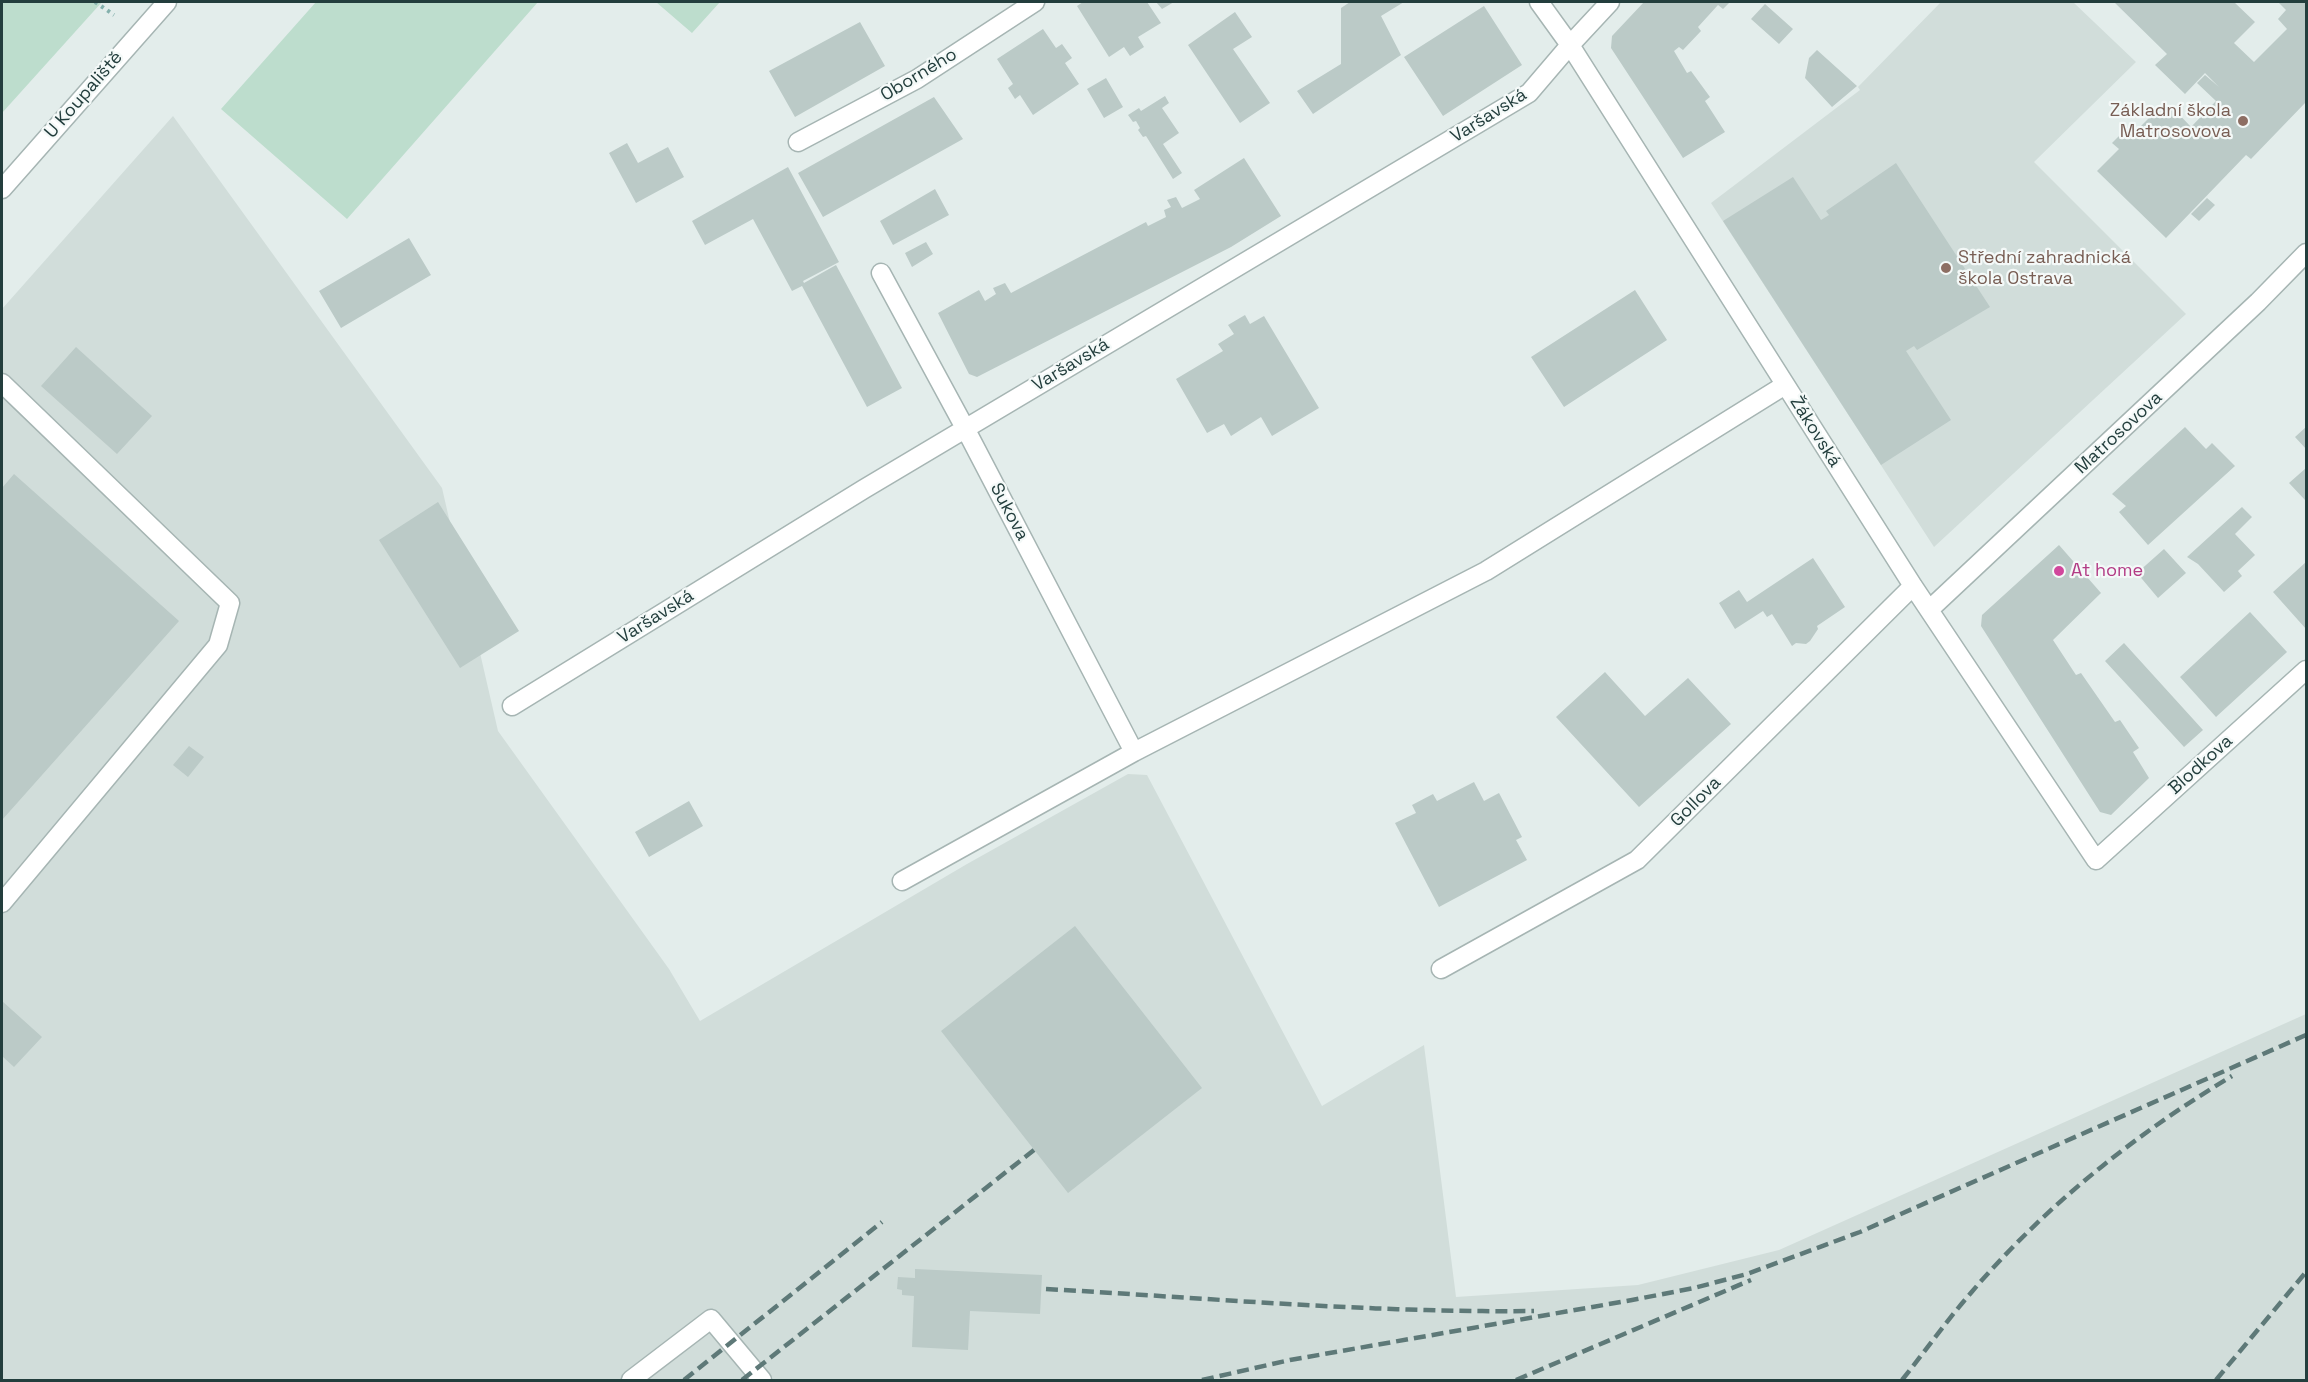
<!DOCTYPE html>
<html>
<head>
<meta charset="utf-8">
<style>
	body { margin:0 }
	#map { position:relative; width:2308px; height:1382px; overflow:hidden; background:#e3edeb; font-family:"Space Grotesk",sans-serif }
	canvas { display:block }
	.frame { position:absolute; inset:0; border:3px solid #233e3d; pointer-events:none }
</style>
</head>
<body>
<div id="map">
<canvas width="2308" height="1382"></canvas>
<div class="frame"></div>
</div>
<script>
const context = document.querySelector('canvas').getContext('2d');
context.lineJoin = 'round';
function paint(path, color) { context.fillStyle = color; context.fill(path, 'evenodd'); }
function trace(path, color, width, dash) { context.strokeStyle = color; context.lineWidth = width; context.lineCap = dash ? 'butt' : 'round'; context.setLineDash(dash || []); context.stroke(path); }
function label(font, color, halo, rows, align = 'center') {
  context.font = font + ' "Space Grotesk",sans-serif'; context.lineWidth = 4.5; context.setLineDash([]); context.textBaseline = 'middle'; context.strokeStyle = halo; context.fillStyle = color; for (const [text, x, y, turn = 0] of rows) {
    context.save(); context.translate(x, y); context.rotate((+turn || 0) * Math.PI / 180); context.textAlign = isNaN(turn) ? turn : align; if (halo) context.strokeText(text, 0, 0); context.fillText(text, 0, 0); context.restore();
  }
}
const built = new Path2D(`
	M1941 2H2073L2136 62 2034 162 2186 314 1934 547 1711 203 1860 90 1858 87Z
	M173 116 442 488 498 731 669 969 700 1021 967 864 1128 774 1147 775 1322 1106 1424 1045 1456 1297 1638 1285 1779 1250 2306 1014V1380H2V309Z`);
const green = new Path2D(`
	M2 2H102L2 113Z
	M316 2H538L347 219 221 109Z
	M656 2H720L692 33Z`);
const building = new Path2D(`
	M1083 2H1147L1161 23 1138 37 1144 47 1130 56 1124 47 1109 57 1077 6Z
	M1156 2H1174L1162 9Z
	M1350 2H1404L1381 16 1401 55 1313 114 1297 91 1341 64V8Z
	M1644 2H1730L1723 9 1718 5 1698 27 1701 31 1683 50 1679 47 1674 51 1687 73 1691 71 1710 97 1705 101 1725 132 1683 158 1611 48 1612 36Z
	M2114 2H2234L2255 22 2234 43 2254 62 2287 29 2278 19 2286 10 2278 2H2306V102L2251 159 2246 155 2166 238 2097 171 2119 149 2112 143 2129 126 2135 132 2157 110 2164 117 2173 108 2191 127 2216 101 2197 83 2205 75 2219 87 2205 73 2185 94 2155 65 2167 54Z
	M1765 4 1793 29 1779 44 1751 19Z
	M1484 6 1522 65 1443 116 1404 57Z
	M1235 12 1252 37 1233 49 1270 103 1240 123 1188 45Z
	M860 22 885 66 795 117 769 71Z
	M1043 29 1056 48 1062 44 1072 58 1065 63 1079 84 1033 115 1020 95 1015 99 1008 88 1013 84 997 59Z
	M1817 50 1857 86 1832 107 1805 78 1809 58Z
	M1106 78 1123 107 1104 118 1087 89Z
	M1165 96 1169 103 1162 108 1179 133 1163 144 1182 173 1173 179 1146 136 1143 137 1138 130 1140 128 1136 121 1133 122 1128 115 1139 108 1141 111Z
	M934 97 963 139 823 217 798 173Z
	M627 143 638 163 668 147 684 177 636 203 609 153Z
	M1244 158 1281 216 1231 247 977 377 969 374 938 313 979 290 985 301 996 294 993 288 1005 283 1011 293 1146 222 1148 226 1166 217 1164 210 1171 207 1167 200 1176 197 1182 208 1200 199 1194 190Z
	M1896 163 1990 307 1917 350 1914 346 1906 351 1951 420 1881 465 1723 221 1793 177 1821 220 1829 215 1826 211Z
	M788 167 839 262 803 281 804 283 836 265 902 388 867 407 802 286 792 291 753 219 705 245 692 221Z
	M935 189 949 215 893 245 880 221Z
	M2207 198 2215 205 2199 221 2191 214Z
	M409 238 431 275 341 328 319 291Z
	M926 242 933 254 912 267 905 253Z
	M1635 290 1667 340 1564 407 1531 357Z
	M1245 315 1250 324 1264 316 1319 408 1272 436 1261 417 1231 436 1224 424 1207 433 1176 379 1223 351 1218 344 1234 334 1228 325Z
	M76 347 152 416 117 454 41 386Z
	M2185 427 2206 449 2212 443 2235 466 2148 545 2119 512 2126 506 2112 494Z
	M2306 427V449L2295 437Z
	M2306 468V498L2305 500 2289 483Z
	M14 474 179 621 2 820V488Z
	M438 502 519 631 460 668 379 540Z
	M2242 507 2252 517 2235 534 2255 555 2238 571 2242 576 2224 592 2198 564 2187 557Z
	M2059 545 2101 593 2053 640 2076 675 2081 673 2115 722 2120 720 2139 748 2133 752 2149 778 2111 815 2100 812 1981 626 1982 615Z
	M2164 549 2186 573 2158 598 2137 573Z
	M1813 558 1845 607 1817 626 1818 629 1810 641 1806 644 1796 643 1792 646 1772 614 1767 617 1763 611 1735 629 1719 603 1739 590 1747 602Z
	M2306 562V629L2273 592Z
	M2250 612 2287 652 2216 717 2180 677Z
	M2124 643 2203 730 2184 747 2105 661Z
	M1605 672 1645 716 1688 678 1731 724 1639 807 1556 717Z
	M189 746 204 757 188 777 173 765Z
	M1474 782 1484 801 1499 793 1522 837 1516 840 1527 860 1439 907 1395 823 1416 813 1412 805 1433 794 1437 801Z
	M689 801 703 826 649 857 635 832Z
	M1075 926 1202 1088 1068 1193 941 1031Z
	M2 1001 42 1037 14 1067 2 1056Z
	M915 1269 1042 1275 1040 1314 970 1311 968 1350 912 1347 914 1296 902 1295V1290L897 1289 898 1277 915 1278Z`);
const path = new Path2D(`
	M95 2 114 15`);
const minor = new Path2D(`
	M1539 2 1570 45 1913 586 2096 860 2306 670
	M798 142 917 79 1035 2
	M2 189 167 2
	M881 273 965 428 1134 752
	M2 383 230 603 218 645 2 903
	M1929 610 2258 302 2306 253
	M512 706 864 489 1529 93 1570 45 1610 2
	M902 881 1134 752 1486 571 1785 385
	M1441 969 1637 860 1913 586
	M631 1380 711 1319 762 1380`);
const rail = new Path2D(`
	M1046 1289C1208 1298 1371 1313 1534 1311
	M684 1380 882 1222
	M742 1380 1034 1150
	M1202 1380 1290 1360 1632 1300 1694 1288 1747 1274 1860 1232 2306 1035
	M1516 1380 1751 1280
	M1902 1380C1923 1354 1942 1327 1964 1301 2039 1211 2132 1136 2232 1076
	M2216 1380 2306 1272`);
const markers = [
	[2243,121,6,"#8d6e63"],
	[1946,268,6,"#8d6e63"],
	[2059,571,6,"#d1479c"]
];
const streetNames = [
	["Oborného",919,75,-31],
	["U Koupaliště",84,95,-49],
	["Varšavská",1489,116,-32],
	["Varšavská",1071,365,-31],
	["Žákovská",1815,432,58],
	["Matrosovova",2119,433,-43],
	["Sukova",1009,512,62],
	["Varšavská",656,617,-32],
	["Blodkova",2201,765,-42],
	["Gollova",1696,802,-45]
];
const educationNames = [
	["Základní škola",2231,111],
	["Matrosovova",2231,132],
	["Střední zahradnická",1958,258,"left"],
	["škola Ostrava",1958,279,"left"]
];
const hotelNames = [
	["At home",2071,571]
];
paint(built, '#d1ddda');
paint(green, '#bdddcd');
paint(building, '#bbcac7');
trace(minor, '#a6b5b3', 21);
trace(path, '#84b0ac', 4, [3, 4.5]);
trace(minor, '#fff', 18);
trace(rail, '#5e7978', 4.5, [12, 6]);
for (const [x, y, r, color] of markers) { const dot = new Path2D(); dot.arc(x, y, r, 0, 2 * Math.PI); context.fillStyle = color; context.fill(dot); trace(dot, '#f4f9f8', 2); }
label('18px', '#233e3d', '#f4f9f8', streetNames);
label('18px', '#785e54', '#f4f9f8', educationNames, 'right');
label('18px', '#b23c85', '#f4f9f8', hotelNames, 'left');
</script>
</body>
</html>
